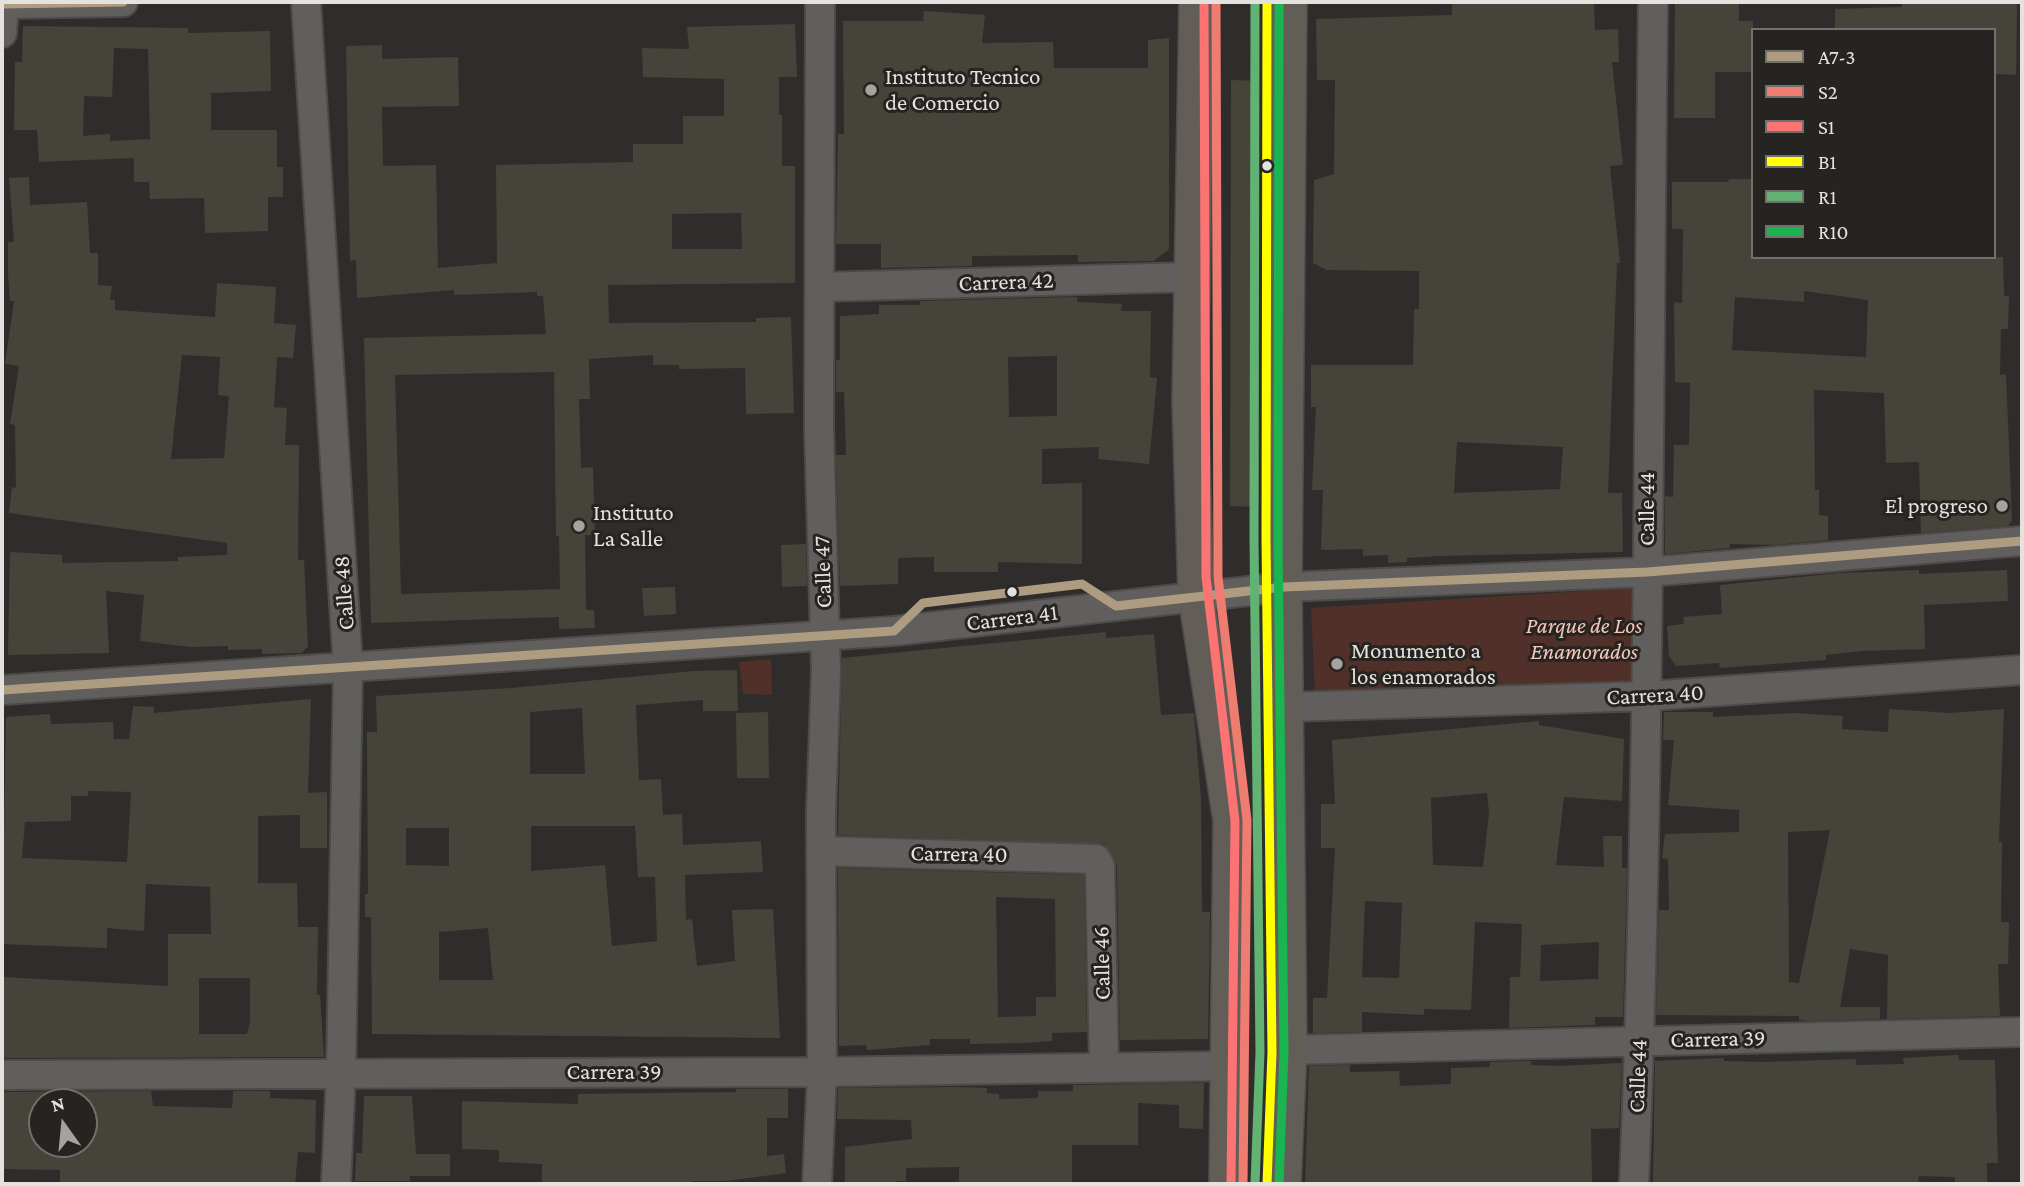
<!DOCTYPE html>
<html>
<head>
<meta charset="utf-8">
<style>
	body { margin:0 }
	#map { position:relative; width:2024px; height:1186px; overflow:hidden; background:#2f2d2b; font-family:"Crimson Pro",serif }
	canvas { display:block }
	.frame { position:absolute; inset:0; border:4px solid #e3e2df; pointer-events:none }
	.legend { position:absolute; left:1751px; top:28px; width:245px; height:231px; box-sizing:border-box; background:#262420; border:2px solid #72706c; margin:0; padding:9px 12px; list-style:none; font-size:21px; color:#e3e2df }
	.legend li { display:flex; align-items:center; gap:14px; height:35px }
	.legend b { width:35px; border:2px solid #72706c }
	.north { position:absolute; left:28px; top:1088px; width:70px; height:70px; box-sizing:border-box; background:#262420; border:2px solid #72706c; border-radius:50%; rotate:345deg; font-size:19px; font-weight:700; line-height:28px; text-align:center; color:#e3e2df }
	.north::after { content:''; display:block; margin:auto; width:24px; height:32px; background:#a4a3a0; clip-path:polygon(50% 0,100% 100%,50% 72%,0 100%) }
</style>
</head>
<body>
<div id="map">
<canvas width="2024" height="1186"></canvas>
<div class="frame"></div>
<ul class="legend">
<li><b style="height:9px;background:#ae9c80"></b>A7-3</li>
<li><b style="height:9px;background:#ef7c70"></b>S2</li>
<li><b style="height:9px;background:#fc7373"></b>S1</li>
<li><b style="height:9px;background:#ff0"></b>B1</li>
<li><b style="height:9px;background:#62b274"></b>R1</li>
<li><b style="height:9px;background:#1ab451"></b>R10</li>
</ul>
<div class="north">N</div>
</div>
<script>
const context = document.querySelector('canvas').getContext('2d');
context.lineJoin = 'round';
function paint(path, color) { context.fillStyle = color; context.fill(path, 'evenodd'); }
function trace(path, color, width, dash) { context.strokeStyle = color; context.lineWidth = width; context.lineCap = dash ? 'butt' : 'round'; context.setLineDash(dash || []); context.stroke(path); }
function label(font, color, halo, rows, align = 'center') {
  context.font = font + ' "Crimson Pro",serif'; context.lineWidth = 6; context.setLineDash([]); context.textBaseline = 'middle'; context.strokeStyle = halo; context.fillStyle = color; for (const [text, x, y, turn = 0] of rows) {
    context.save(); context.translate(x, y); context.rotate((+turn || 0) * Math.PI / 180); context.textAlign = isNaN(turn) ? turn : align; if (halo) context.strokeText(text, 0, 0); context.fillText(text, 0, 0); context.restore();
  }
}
const green = new Path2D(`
	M1632 588 1633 685 1315 697 1311 608Z
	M771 659 772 695 743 694 739 662Z`);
const building = new Path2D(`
	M1594 2 1595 30 1618 29 1619 62H1612L1623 165 1610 166 1620 263H1617L1608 493H1622L1623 552 1438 556 1407 558V562L1388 563V555L1363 556V549L1321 550 1323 490H1312L1316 407H1311V365H1413L1414 309H1419V271L1327 270 1313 263 1314 180 1334 174 1335 80H1317L1316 19 1452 15V3ZM1457 442 1563 447 1560 489 1454 493Z
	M1675 2H1739V21H1753V72H1715V118H1674Z
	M1902 2H2017L2016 75 1994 74V30H1835V9L1902 7Z
	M924 11 985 15 982 43 1053 42 1054 68H1148V40L1169 38V249L1154 261 1078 262V255L972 256V266L881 268V244H836L838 134H844L843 21H923Z
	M795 24 797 77H779V115H782V166H795V283L608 285 609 323 756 322V318L791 317 794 413 746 414 745 368 679 369V365H653V355L589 359 590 399H579L581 468 593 467 595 535H585L586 610H594L595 628 559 629V617L371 623 364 338 546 334 543 296H537V292L454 295V290L357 298 356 260 350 261 346 46 382 45V59L458 57 459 106 382 107 383 166 436 165 438 268 497 263 496 165 633 162V144H683V116H724V79L643 77 642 48 689 49 687 27ZM741 213 742 249H672V214ZM554 372 556 536H559L560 589 401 594 395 375Z
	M23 26 188 28V33L270 31 271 91 211 93V130H277V167H283V197H268V231L205 233 204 198 150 199 149 182H134V158L39 162 37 130H14L15 62H22ZM114 48 148 49 150 139 110 141V134L83 136 84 96 112 97Z
	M1231 80 1259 81V507L1230 506Z
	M29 177 30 205 87 202 90 253H98V285L112 286 110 300H115V310L215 317 217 283 276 287 274 323 296 325 293 358 277 357 274 407 287 408 285 445H299L298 560H304L308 646 302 653 262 654V649L228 650V646L191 647 140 641 144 595 106 591 109 653 8 655 10 552 62 555V563L178 561V557L227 555V543L9 513 12 487 16 488 15 425 10 424 19 366 5 364 14 301H10L8 273V242H14L9 178ZM182 355 220 357 218 395 229 396 224 458 171 459Z
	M1729 179H1753V257H2003L2004 296H2009L2008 329H2001L2000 375 2006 374 2012 521 2008 526 1921 533 1919 462 1886 463 1884 393 1814 390 1815 490H1819V515L1828 516V540L1775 545 1730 544V548L1665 554V496L1673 497 1674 445H1689L1690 383 1675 382 1674 302 1682 303 1683 229H1672V182H1728ZM1804 291 1868 300 1866 357 1732 350 1735 297 1804 302Z
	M1077 297V302L1122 304 1121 311H1151L1150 377 1157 378 1149 464 1098 459 1099 447 1042 449V484L1082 483V564L998 562V572H934V557L898 558V584L840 586 836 455H846L844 392H836V360H840V316L879 314V305H920V301ZM1057 356V416L1009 417 1008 357Z
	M806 544 807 586 782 587 781 545Z
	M1919 570V574L2007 570 2008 601 1924 605 1925 649 1863 651 1826 655V660L1720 668 1719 663 1676 666 1669 656 1667 626 1684 624 1683 617 1722 614 1720 585 1840 573Z
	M675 587 676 614 644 616 642 588Z
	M1106 632V638L1154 634 1161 715 1194 713 1201 798 1202 912H1210L1208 1039 1120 1040 1117 866 1104 844 838 835 842 658Z
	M737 670 738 711H703V700L636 705 639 780 661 779 663 815 682 814 683 845 761 841 763 872 685 875 686 920 692 919 697 966 735 961 732 910 773 909 780 1038 372 1034 371 917H365V894H368L367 732H377L376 696 511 688 694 671ZM582 708 585 774H530V712ZM531 826H635L638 877H655L657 941 612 946 605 865 531 871ZM406 828H449V866L406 865ZM488 928 493 980H439V932Z
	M311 699 308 793 327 792V848H300V815L258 816V883H297L298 927H318L317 995H320L324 1057 2 1058V977L168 986V934H211L210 887 146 884 144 931 107 928V948L2 944 6 717 50 714 51 724 113 722 114 739H129L133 706 154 707V713ZM88 791 131 792 127 862 22 858 25 822 71 821V796H88ZM199 978H250V1022L247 1034H199Z
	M1889 709 1950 713 2004 709 1999 842H2002L2001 922H2009L2008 964H1998L2000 1016 1887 1019 1888 955 1850 949 1840 1007H1880V1019L1808 1021 1799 1020V1016L1656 1015 1659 910H1669L1668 859 1662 858 1665 834 1739 832V810L1668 805 1674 740H1663L1664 712H1713V717L1795 713 1843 716 1842 729 1888 732ZM1830 830 1799 983 1789 982 1788 832Z
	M768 712 769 778H737L736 713Z
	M1539 721V725L1624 739 1622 801 1564 797 1556 865 1604 867 1603 836H1622V868H1627L1623 1017H1595V1025L1509 1028 1510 977H1520L1522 924 1475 922 1471 1010 1424 1009V1015L1362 1012V1032L1313 1033V998H1327L1335 848H1321V804H1335L1332 740ZM1487 793 1489 813 1483 867 1433 865 1431 798ZM1365 901 1402 903 1399 978 1362 977ZM1599 942 1598 979 1540 981 1541 945Z
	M838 868 1084 875 1087 1032 1052 1033V1041L1022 1043 970 1044V1039H930V1045L867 1050 866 1045 839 1046ZM996 897 1055 899 1056 997H1036V1016L998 1017Z
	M1958 1055 1959 1060H1995L1998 1163H1987V1184H1955V1177L1919 1176 1918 1184H1653L1655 1061 1724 1058V1061L1762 1062 1856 1059V1065L1904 1064 1903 1058Z
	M1531 1061V1065L1560 1066 1622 1063 1619 1128 1591 1129 1592 1184H1305L1309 1066 1350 1065V1072L1399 1071 1400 1086 1451 1084V1068L1490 1067V1062Z
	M1180 1083H1204L1203 1129 1179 1128V1105L1138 1103V1145H1072V1184H959V1167L906 1168V1181H897V1184H845V1147L912 1139 911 1120 837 1119 838 1088 958 1087 987 1088V1093L999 1094V1099L1038 1098V1091H1073V1085Z
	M736 1089H788V1118H767V1156L784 1154 786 1173 726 1181H692V1184H542V1164L499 1162V1150L462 1149V1101L578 1104V1094L736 1092Z
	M151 1091 153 1106 232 1108 233 1091H270V1098L316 1100 315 1153 298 1152 295 1184H60V1170L2 1169V1092ZM42 1102H84V1144H42Z
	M364 1096H412L416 1154H450V1176H410V1181H355L356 1153H362Z`);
const minor = new Path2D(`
	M306 2 348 667 341 1072 336 1184
	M2 4 123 2
	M2 33 4 2
	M820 287 1191 277
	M2 690 894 631 1284 587 1647 572 2022 541
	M1287 707 1649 696 2022 670
	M821 851 1096 859 1100 866 1104 1067
	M1289 1050 2022 1032
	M2 1075 812 1072 1226 1066
	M817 1184 822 1072 821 812 826 671 819 429 820 2
	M1634 1184C1650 790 1648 396 1653 2`);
const major = new Path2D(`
	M1197 2 1190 401 1196 596 1231 820 1227 1184
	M1283 1184 1289 1050 1284 587 1289 2`);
const bus1 = new Path2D(`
	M2 4 123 2
	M2 690 894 631 923 603 1082 584 1116 606 1284 587 1647 572 2022 541`);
const bus2 = new Path2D(`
	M1216 2 1218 577 1247 820 1243 1184`);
const bus3 = new Path2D(`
	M1204 2 1206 577 1235 821 1231 1184`);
const bus4 = new Path2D(`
	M1267 2 1266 539 1272 1052 1267 1184`);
const bus5 = new Path2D(`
	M1255 2 1254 539 1260 1052 1255 1184`);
const bus6 = new Path2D(`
	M1279 1184 1284 1052 1278 539 1279 2`);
const markers = [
	[871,90,7,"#a4a3a0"],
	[1267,166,6,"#e3e2df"],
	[2002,506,7,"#a4a3a0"],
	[579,526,7,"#a4a3a0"],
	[1012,592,6,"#e3e2df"],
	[1337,664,7,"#a4a3a0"]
];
const poiNames = [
	["Instituto Tecnico",885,77],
	["de Comercio",885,103],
	["El progreso",1988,506,"right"],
	["Instituto",593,513],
	["La Salle",593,539],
	["Monumento a",1351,651],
	["los enamorados",1351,677]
];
const streetNames = [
	["Carrera 42",1006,282,-2],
	["Calle 44",1647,509,-90],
	["Calle 47",823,572,-92],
	["Calle 48",344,593,-94],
	["Carrera 41",1012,618,-7],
	["Carrera 40",1655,695,-3],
	["Carrera 40",959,854,1],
	["Calle 46",1102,963,-91],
	["Carrera 39",1718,1039,-1],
	["Carrera 39",614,1072],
	["Calle 44",1638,1076,-88]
];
const parkNames = [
	["Parque de Los",1584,626],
	["Enamorados",1584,652]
];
paint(green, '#503029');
paint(building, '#45443a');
trace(minor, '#4c4b48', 32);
trace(major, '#4c4b48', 38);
trace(minor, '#605f5d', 28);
trace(major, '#635d57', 35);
trace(bus1, '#ae9c80', 9);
trace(bus2, '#ef7c70', 9);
trace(bus3, '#fc7373', 9);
trace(bus4, '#ff0', 9);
trace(bus5, '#62b274', 9);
trace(bus6, '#1ab451', 9);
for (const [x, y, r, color] of markers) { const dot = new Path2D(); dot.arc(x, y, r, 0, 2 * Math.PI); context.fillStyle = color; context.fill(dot); trace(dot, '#262420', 2.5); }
label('23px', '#e3e2df', '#262420', poiNames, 'left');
label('23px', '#e3e2df', '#262420', streetNames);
label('italic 23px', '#f7c6ba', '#262420', parkNames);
</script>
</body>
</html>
